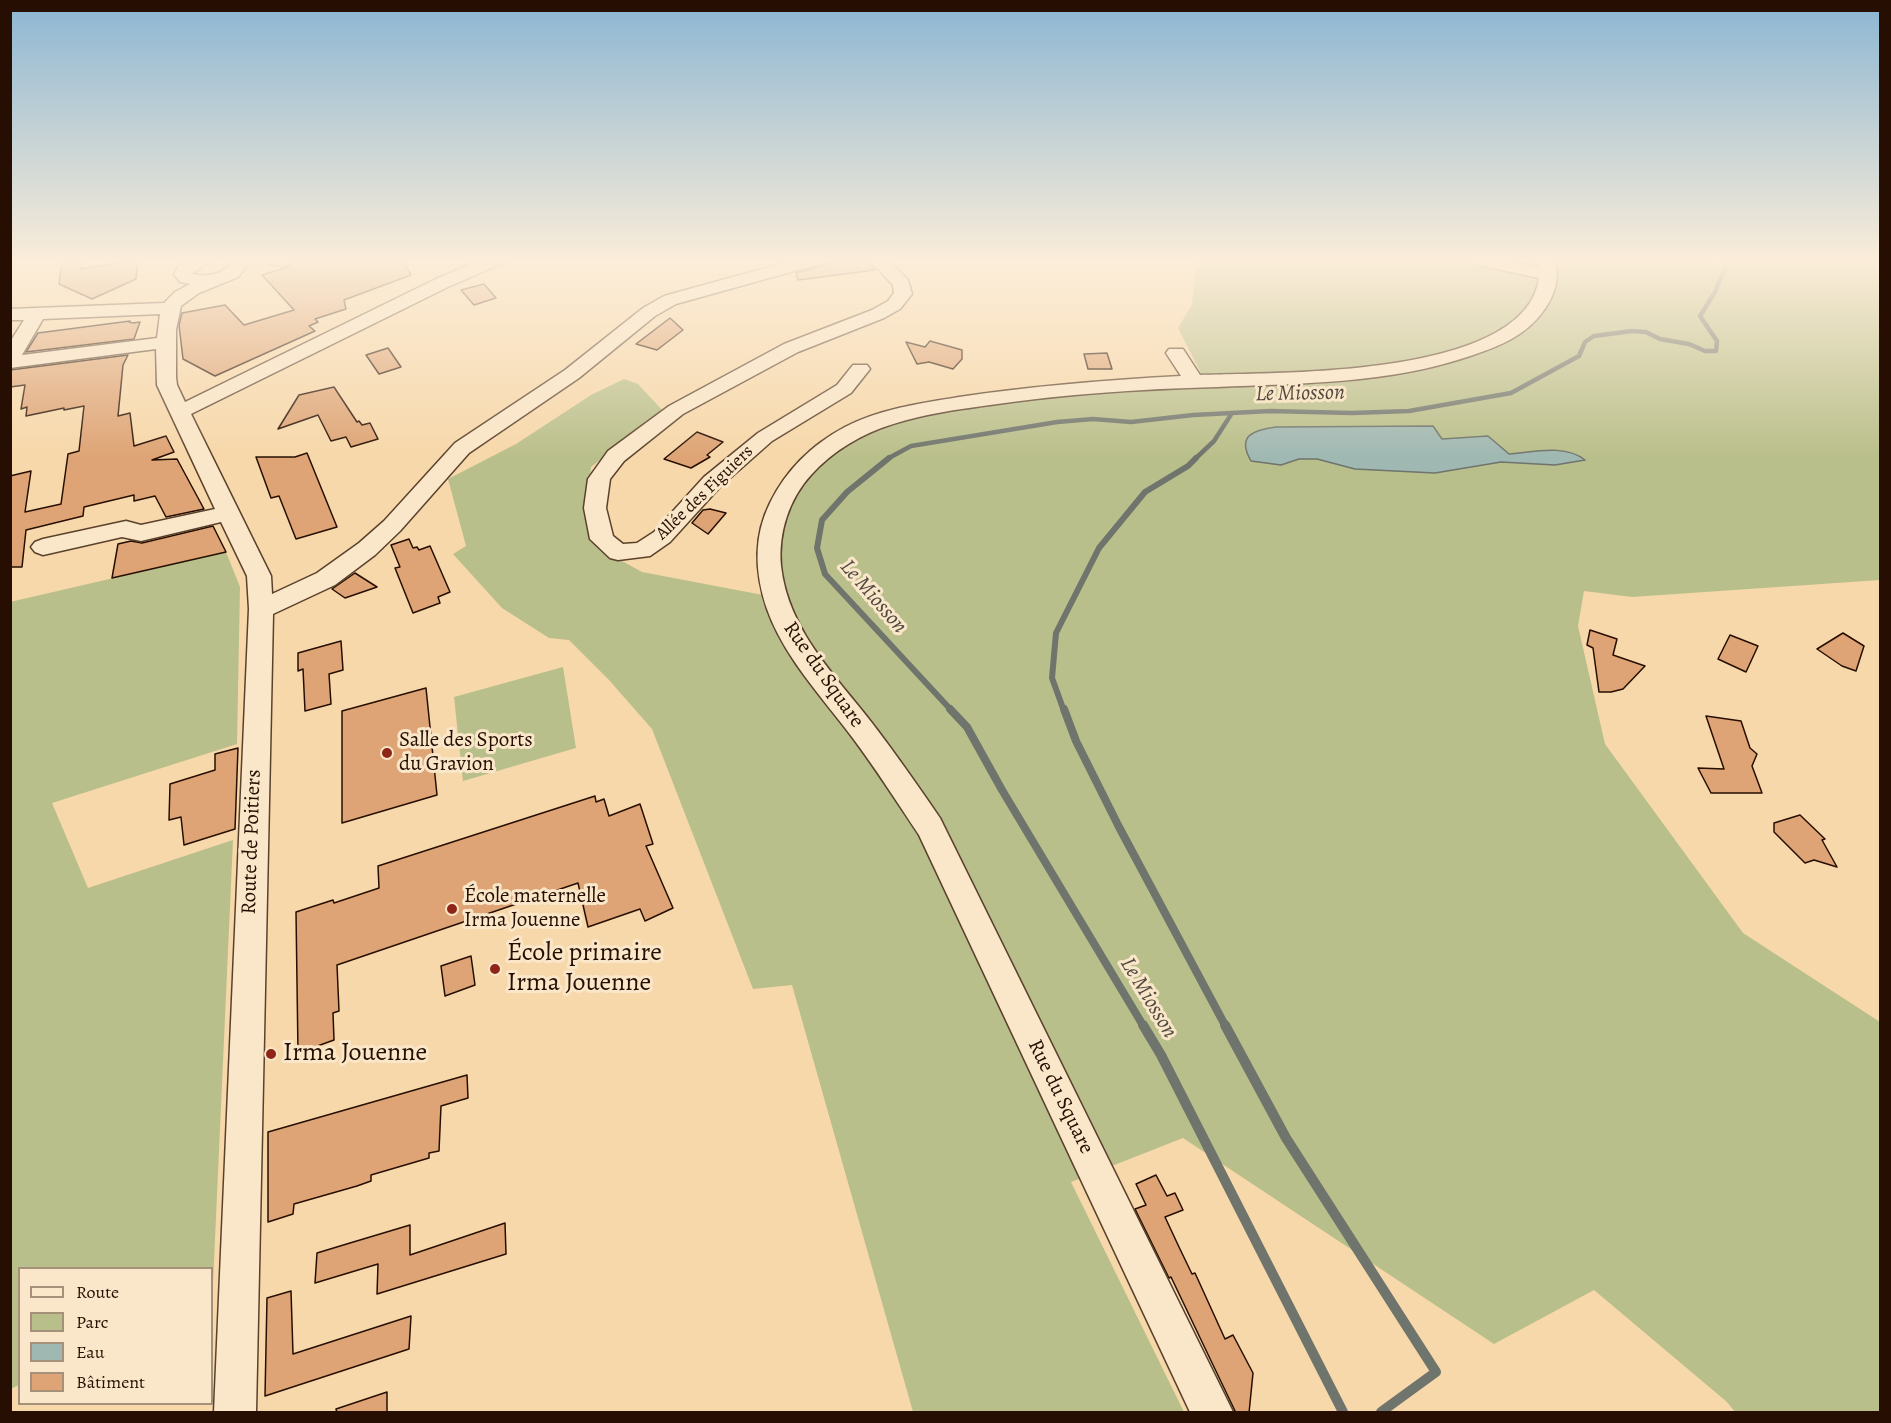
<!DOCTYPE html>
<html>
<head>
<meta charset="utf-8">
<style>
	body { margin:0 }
	#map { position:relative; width:1891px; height:1423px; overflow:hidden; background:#f7d8aa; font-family:Alegreya,serif }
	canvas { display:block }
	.frame { position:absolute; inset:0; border:12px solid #260f02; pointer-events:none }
	.legend { position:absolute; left:18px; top:1267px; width:195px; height:138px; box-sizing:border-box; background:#fae6c8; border:2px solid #a59079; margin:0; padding:8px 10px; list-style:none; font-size:18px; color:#260f02 }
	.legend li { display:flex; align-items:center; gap:12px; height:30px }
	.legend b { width:30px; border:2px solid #a59079 }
</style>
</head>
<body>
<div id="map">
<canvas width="1891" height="1423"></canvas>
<div class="frame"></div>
<ul class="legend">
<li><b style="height:8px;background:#fae6c8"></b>Route</li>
<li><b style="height:16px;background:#b9bf8b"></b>Parc</li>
<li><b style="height:16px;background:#9fb8b2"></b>Eau</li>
<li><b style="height:16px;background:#dea475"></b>Bâtiment</li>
</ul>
</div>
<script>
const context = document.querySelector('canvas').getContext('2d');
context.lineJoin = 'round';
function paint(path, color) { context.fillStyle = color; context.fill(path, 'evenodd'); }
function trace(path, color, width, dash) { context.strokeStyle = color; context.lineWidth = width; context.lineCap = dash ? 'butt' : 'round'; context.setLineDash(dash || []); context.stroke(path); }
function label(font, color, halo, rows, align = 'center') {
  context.font = font + ' Alegreya,serif'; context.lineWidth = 6; context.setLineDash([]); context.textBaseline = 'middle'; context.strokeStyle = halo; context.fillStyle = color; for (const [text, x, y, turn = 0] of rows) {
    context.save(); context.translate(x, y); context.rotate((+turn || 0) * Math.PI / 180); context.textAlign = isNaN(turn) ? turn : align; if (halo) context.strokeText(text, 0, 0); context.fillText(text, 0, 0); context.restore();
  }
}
const green = new Path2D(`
	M1197 259H1695L1722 263 1724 259H1880V580L1632 597 1584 591 1578 626 1605 744 1743 933 1880 1022V1412H1735L1727 1402 1594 1290 1494 1344 1183 1138 1071 1182 1184 1412H913L792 985 753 989 652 729 609 680 569 640 549 638 502 608 453 554 466 546 448 479 516 444 591 395 624 379 638 384 663 411 591 467 586 524 604 551 642 572 763 595 769 505 782 482 815 444 859 420 914 406 1013 392 1201 373 1178 328 1192 304Z
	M226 552 240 587 237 744 52 803 88 888 233 840 213 1284 212 1268H20L19 1385 11 1389 10 602Z
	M563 667 576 748 463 781 454 697Z`);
const water = new Path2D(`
	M1433 426 1442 439 1488 436 1509 454C1534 452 1565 444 1585 460L1555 465 1501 462 1435 473 1355 469 1317 459H1299L1281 465 1251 461C1236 435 1254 430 1276 427Z`);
const streamFar3 = new Path2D(`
	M887 459 911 446 1057 422 1093 419 1131 422 1193 415 1270 411 1352 413 1409 411 1511 393 1579 356 1585 342 1594 336 1632 331 1646 332 1660 339 1689 344 1705 351H1716L1717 341 1700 316 1715 292 1729 259
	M1195 459 1214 441 1232 413`);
const streamFar2 = new Path2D(`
	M889 458 847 492 822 520 817 548 825 574 952 711
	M1064 711 1052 678 1056 633 1099 548 1145 492 1188 466 1196 458`);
const streamFar1 = new Path2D(`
	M950 709 967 727 1002 790 1144 1027
	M1064 709 1076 741 1119 827 1226 1027`);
const stream = new Path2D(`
	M1143 1025 1161 1055 1343 1412
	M1225 1025 1286 1138 1436 1372 1381 1412`);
const building = new Path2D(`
	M62 259H83L81 269 138 259 136 279 92 299 59 284Z
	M296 259H402L411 275 344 300 346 309 315 319 318 322 309 326 315 331 215 376 183 359 179 325 182 313 225 305 244 325 294 310 262 275 288 267Z
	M835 259H866L875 270 798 280 796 273 824 265Z
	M484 284 496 298 474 305 461 290Z
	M670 318 683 330 657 350 636 344Z
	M130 321 129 322 133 323 140 322 134 339 26 352 38 333Z
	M930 341 962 350V359L953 369 929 362 917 364 906 342 925 347Z
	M388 348 401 367 379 374 366 355Z
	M1107 353 1112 369H1088L1084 354Z
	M128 355 123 365 118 416 130 413 134 446 166 436 174 452 152 460 177 459 204 509 166 517 155 496 134 501V495L84 507 83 516 26 530 22 567H10V476L31 471 25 512 61 504 68 454 79 451 84 406 64 410V408L26 416 27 407 21 409 25 385 10 387V370Z
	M334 387 357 422 359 421 362 425 370 423 378 439 351 447 346 437 331 441 318 415 278 429 299 395Z
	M697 432 723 442 707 455 710 457 691 468 664 459Z
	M307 453 337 527 296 539 279 496 271 498 256 457H295Z
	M710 509 726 513 708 534 692 523 703 510Z
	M213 526 226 552 112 578 118 544 131 541 142 543Z
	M409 539 413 548 417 547 419 550 430 546 450 592 438 597 440 603 413 613 395 568 400 567 391 545Z
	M355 573 377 587 345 598 332 589Z
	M1590 630 1617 639 1613 655 1645 666 1623 689 1611 692H1599L1593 648 1587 645Z
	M1843 633 1864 646 1856 671 1842 666 1817 649Z
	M1730 635 1758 646 1746 672 1718 659Z
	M341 641 343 670 329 674 331 704 305 711 303 669 298 671V653Z
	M426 688 437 795 342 823V711Z
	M1706 716 1741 721 1750 748 1757 754 1752 766 1762 793H1711L1698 768 1724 769Z
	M238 748 235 829 184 845 181 817 169 820 170 784 215 770V754Z
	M595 796 596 802 604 799 609 816 640 804 653 844 646 846 673 908 645 921 640 909 588 927 578 883 337 965 339 1011 333 1013 334 1040 298 1053 296 912 333 900 334 903 379 888 378 866Z
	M1800 815 1825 839 1822 840 1837 867 1814 860 1805 863 1774 832V823Z
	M471 956 475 985 445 996 441 966Z
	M467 1075 468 1098 441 1106 439 1151 429 1153V1158L371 1175V1181L357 1186 294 1204 293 1214 268 1222V1132Z
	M1156 1175 1167 1196 1175 1193 1183 1210 1165 1217 1179 1247 1192 1274 1195 1273 1225 1339 1233 1335 1253 1373 1249 1413H1236L1171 1277 1169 1278 1135 1209 1146 1205 1136 1184Z
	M505 1223 506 1254 377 1294 378 1264 315 1283 317 1253 350 1243 410 1225V1255Z
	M291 1291 293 1354 411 1316 409 1349 265 1396 267 1298Z
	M387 1392V1413H337L336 1409Z`);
const minor = new Path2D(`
	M191 259H213L192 274C207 277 222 275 232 263L229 259H247L250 262 238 277 199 293 181 306 176 330V377L177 385 185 402 436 279 483 259H506L503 263 448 287 191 414 271 576 272 594 317 573 359 543 384 521 455 443 565 370 643 308 664 296 798 259H826L823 263 676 304 655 316 579 378 469 453 400 531 375 555 335 585 273 614 256 1412H214L249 609 247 576 221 522 141 541 122 537 43 555 35 552 31 547 35 542 43 539 126 521 141 525 215 509 157 385 156 349 10 368V342L24 320H10V309L164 303 175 292 190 284 180 282 174 274 179 265ZM160 314 157 338 22 355 43 319Z
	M260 259H289L291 261 288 265 282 266 263 263Z
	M868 259H887L908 280 912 294 900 309 884 318 798 352 683 414 624 461 610 479 606 508 613 536 623 544 637 543 654 532 704 477 758 433 837 385 853 365H867L870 369 851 393 772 441 720 487 670 542 650 556 618 560 610 558 590 539 584 508 588 479 608 451 669 406 784 344 872 310 888 301 894 293 893 285Z
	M1466 259H1499L1539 268 1535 259H1553C1561 276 1555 295 1544 310 1527 335 1500 346 1473 355 1390 384 1303 383 1217 387 1141 389 1065 394 990 405 924 414 858 423 811 475 789 499 778 533 781 566 788 630 835 675 872 723 896 754 918 786 940 818L1233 1412H1190L919 835C897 802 876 769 852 737 822 697 784 657 767 609 755 574 753 537 770 503 786 470 813 444 845 427 880 409 921 403 959 397 1033 386 1106 380 1181 376L1166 353 1169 349H1183L1200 375C1276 372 1525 379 1539 278L1469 263Z`);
const markers = [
	[387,753,6,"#8f2418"],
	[452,909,6,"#8f2418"],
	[495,969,6,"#8f2418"],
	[271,1054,6,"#8f2418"]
];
const farStreetnames = [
	["Allée des Figuiers",705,493,-44]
];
const streetNames = [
	["Rue du Square",823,675,55],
	["Route de Poitiers",252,842,-88],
	["Rue du Square",1060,1097,64]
];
const poiNames = [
	["Salle des Sports",399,741],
	["du Gravion",399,765],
	["École maternelle",464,897],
	["Irma Jouenne",464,921]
];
const waterNames = [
	["Le Miosson",1300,394,-1],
	["Le Miosson",873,597,49],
	["Le Miosson",1148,998,59]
];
const nearPoinames = [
	["École primaire",507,954],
	["Irma Jouenne",507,984],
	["Irma Jouenne",283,1054]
];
paint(green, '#b9bf8b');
paint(water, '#9fb8b2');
trace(water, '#6f746c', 1.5);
trace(streamFar3, '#6f746c', 4.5);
trace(streamFar2, '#6f746c', 6);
trace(streamFar1, '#6f746c', 8);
trace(stream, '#6f746c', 10);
paint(building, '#dea475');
trace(building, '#260f02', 1.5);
trace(minor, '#5a412c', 3);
paint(minor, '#fae6c8');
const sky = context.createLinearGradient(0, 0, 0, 458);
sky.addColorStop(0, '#8bb6d2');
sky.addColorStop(0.57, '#fbedd9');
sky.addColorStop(1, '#fbedd900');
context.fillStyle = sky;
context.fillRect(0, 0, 1891, 458);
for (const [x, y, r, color] of markers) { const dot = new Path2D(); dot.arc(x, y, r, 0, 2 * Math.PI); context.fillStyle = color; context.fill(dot); trace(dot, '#fae6c8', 2); }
label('18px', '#260f02', '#fae6c8', farStreetnames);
label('21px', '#260f02', '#fae6c8', streetNames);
label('21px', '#260f02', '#fae6c8', poiNames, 'left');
label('italic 22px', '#504a40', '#fae6c8', waterNames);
label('26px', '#260f02', '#fae6c8', nearPoinames, 'left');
</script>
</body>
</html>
